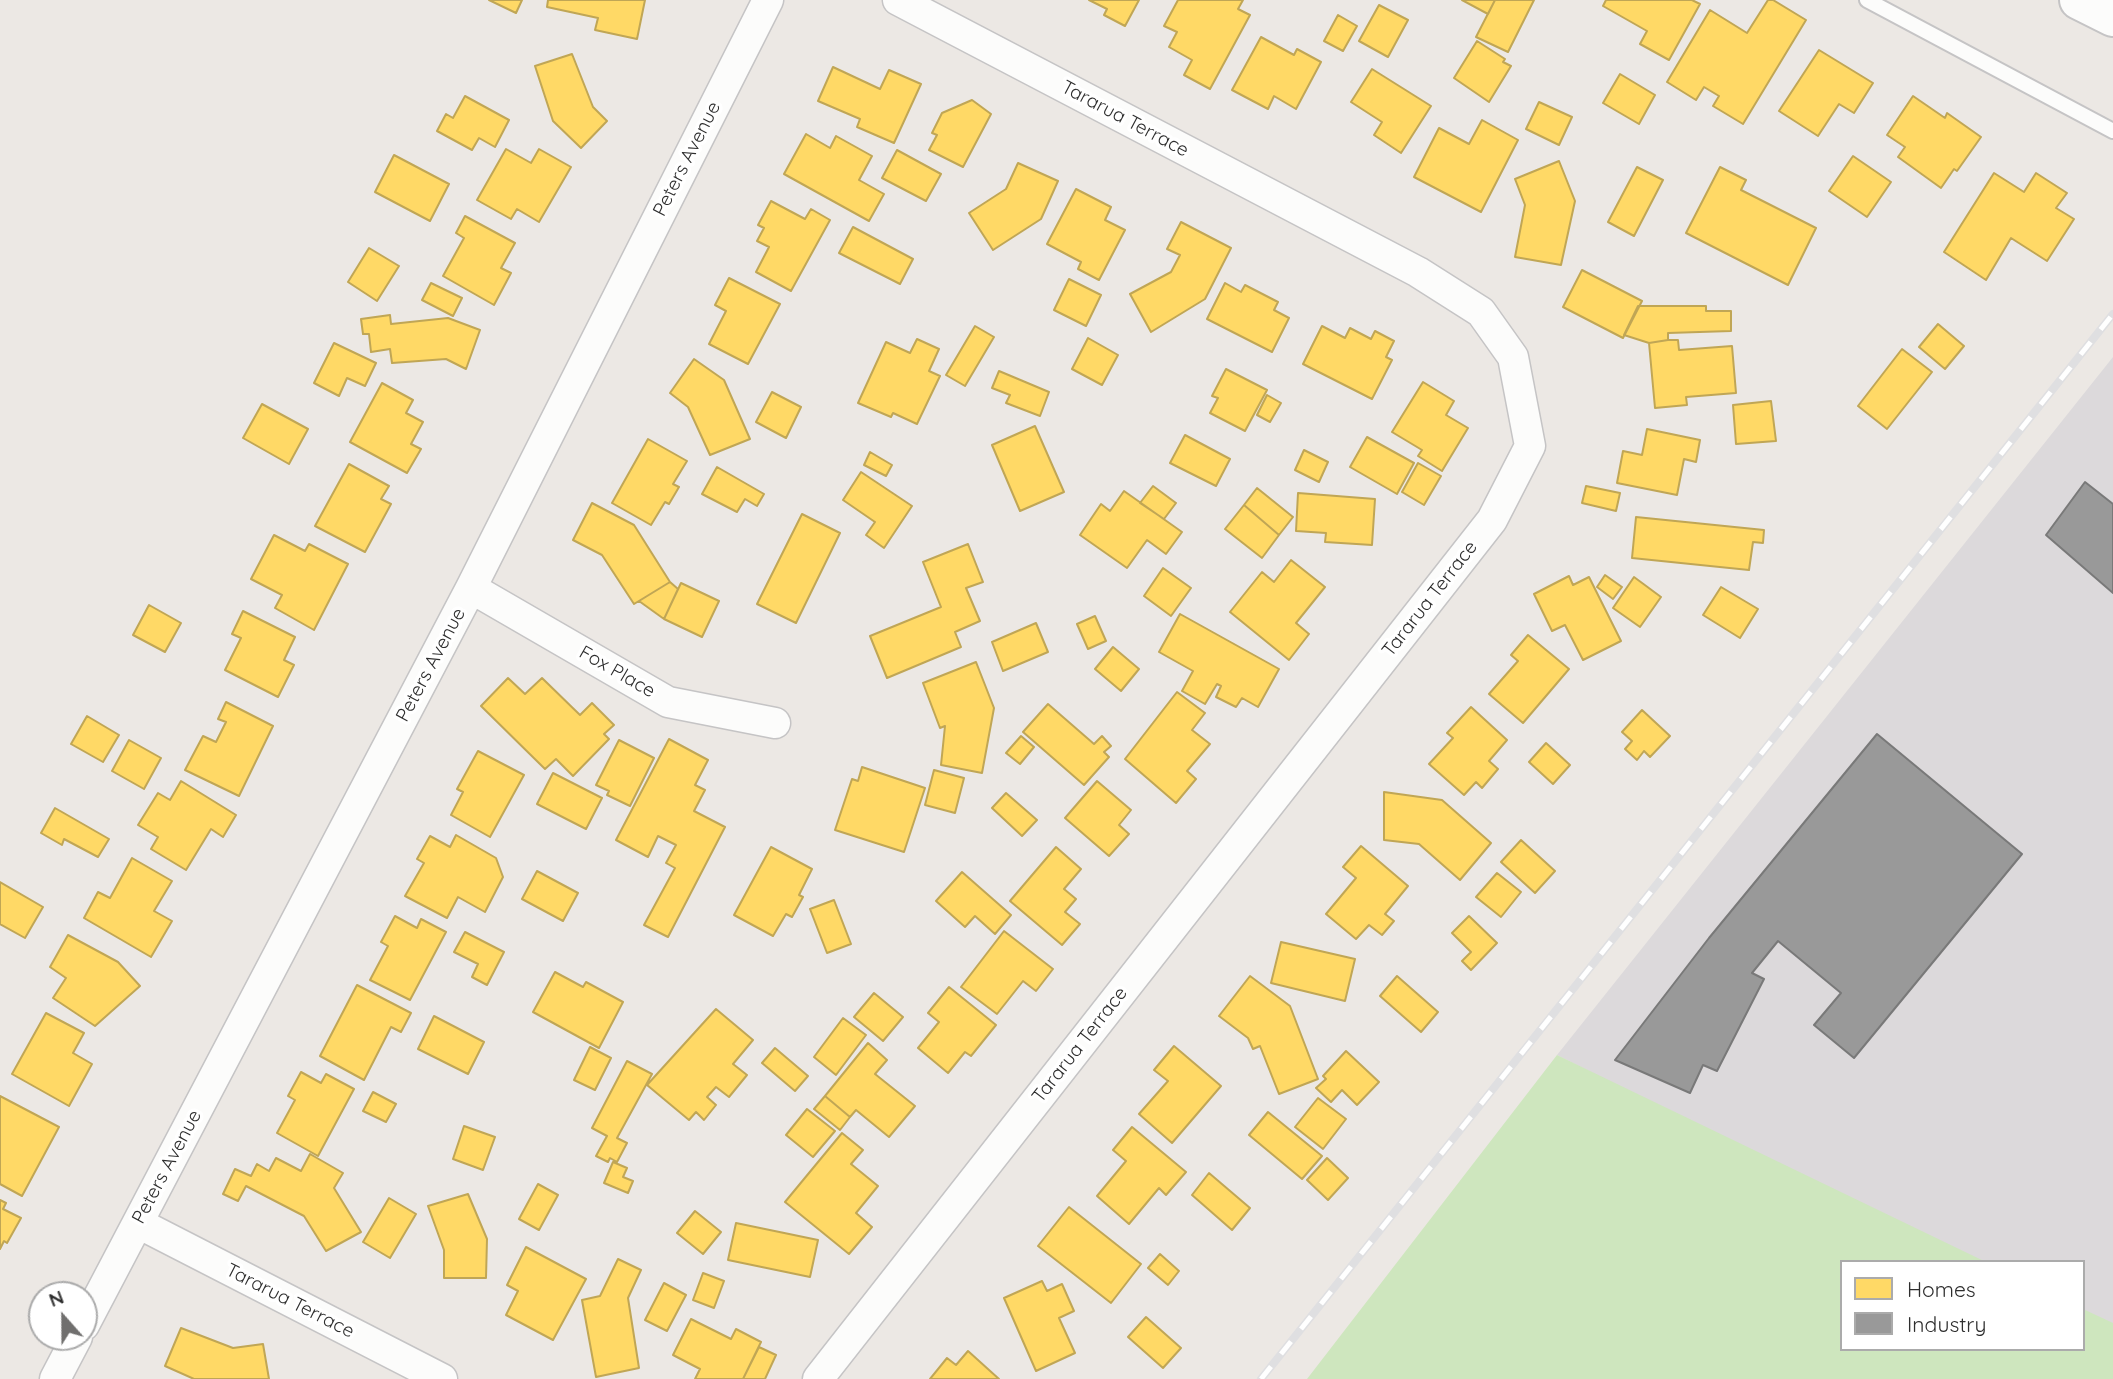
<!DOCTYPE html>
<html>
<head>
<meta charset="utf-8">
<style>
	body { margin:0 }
	#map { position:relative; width:2113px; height:1379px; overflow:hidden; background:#ece8e4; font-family:Quicksand,sans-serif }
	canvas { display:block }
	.legend { position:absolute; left:1840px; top:1260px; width:245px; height:91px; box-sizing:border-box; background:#fff; border:2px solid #ababab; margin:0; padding:9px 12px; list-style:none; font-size:21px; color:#2e2e2e }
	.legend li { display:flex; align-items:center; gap:14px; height:35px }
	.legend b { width:35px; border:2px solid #ababab }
	.north { position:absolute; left:28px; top:1281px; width:70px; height:70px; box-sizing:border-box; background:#fff; border:2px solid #ababab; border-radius:50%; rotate:339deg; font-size:19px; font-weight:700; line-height:28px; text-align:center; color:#2e2e2e }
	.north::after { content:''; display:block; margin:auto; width:24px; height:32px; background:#706f6e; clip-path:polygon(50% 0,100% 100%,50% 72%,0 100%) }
</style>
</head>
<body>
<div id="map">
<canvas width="2113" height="1379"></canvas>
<ul class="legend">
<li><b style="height:19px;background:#ffd966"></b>Homes</li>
<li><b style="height:19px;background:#999"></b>Industry</li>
</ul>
<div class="north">N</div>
</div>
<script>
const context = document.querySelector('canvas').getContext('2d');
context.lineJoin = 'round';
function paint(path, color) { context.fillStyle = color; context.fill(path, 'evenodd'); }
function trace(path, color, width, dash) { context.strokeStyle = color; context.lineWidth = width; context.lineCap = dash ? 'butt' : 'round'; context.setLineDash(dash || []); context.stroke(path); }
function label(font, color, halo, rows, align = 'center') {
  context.font = font + ' Quicksand,sans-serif'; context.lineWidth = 7; context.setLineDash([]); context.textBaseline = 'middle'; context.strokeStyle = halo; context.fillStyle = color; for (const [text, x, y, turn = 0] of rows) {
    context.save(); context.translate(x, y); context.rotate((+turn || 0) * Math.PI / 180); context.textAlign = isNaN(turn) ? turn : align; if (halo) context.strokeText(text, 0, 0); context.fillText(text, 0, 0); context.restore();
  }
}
const industrial = new Path2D(`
	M2113 357V1336L2083 1321V1262H1966L1557 1055Z`);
const green = new Path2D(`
	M1557 1055 1986 1262H1842V1349H2083V1309L2113 1323V1379H1307Z`);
const homes = new Path2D(`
	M489 0H522L516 13Z
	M548 0H645L637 39 595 30 598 18 547 7Z
	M1089 0H1139L1125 26 1104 15 1107 9Z
	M1178 0H1243L1238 9 1250 15 1210 89 1184 75 1192 60 1169 47 1177 32 1164 26Z
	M1462 0H1495L1488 14Z
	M1495 0H1534L1508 52 1476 37Z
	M1606 0H1692L1700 4 1669 60 1640 44 1647 31 1603 6Z
	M1768 0H1773L1806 20 1743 124 1713 106 1719 96 1704 87 1696 100 1667 82 1710 10 1747 33Z
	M1379 5 1408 20 1388 57 1359 41Z
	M1338 15 1357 26 1343 51 1324 41Z
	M1261 37 1294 55 1297 49 1321 62 1296 109 1274 96 1268 109 1232 90Z
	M1477 41 1505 59 1503 62 1511 66 1489 102 1454 78Z
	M1819 50 1873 83 1854 113 1839 104 1818 136 1779 111Z
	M572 54 593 107 607 121 581 148 553 121 535 66Z
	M833 67 880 89 889 70 921 84 894 143 857 127 860 119 818 101Z
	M1372 69 1431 106 1401 153 1374 135 1382 122 1351 102Z
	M1620 74 1655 95 1639 124 1603 103Z
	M465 96 509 120 495 147 479 138 472 150 437 131 446 114 453 118Z
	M1913 96 1945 118 1947 113 1981 137 1957 171 1954 169 1941 188 1898 157 1905 147 1887 135Z
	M972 100 991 114 963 167 929 150 937 135 932 133 942 113Z
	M1539 102 1572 117 1559 145 1526 129Z
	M1482 120 1518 140 1481 212 1414 177 1439 128 1469 144Z
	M806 134 830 148 836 136 872 156 859 180 884 194 869 221 784 174Z
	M506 149 531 163 539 149 571 167 539 222 517 209 511 219 477 200Z
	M897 150 941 174 926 201 882 178Z
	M394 155 449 184 430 221 375 192Z
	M1853 156 1891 182 1867 217 1829 191Z
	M1559 161 1575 201 1561 265 1515 257 1525 205 1515 179Z
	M1018 163 1058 181 1041 219 993 250 969 213 1006 189Z
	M1637 167 1663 180 1634 236 1608 222Z
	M1720 167 1746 180 1741 190 1816 228 1788 285 1686 233Z
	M1994 173 2024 192 2036 173 2067 193 2056 208 2074 219 2047 261 2011 238 1986 280 1944 252Z
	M1076 189 1111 207 1105 220 1125 230 1099 280 1078 269 1081 262 1047 244Z
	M771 201 805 219 811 209 830 220 791 291 756 272 769 247 757 241 764 228 758 225Z
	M465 216 515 243 501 268 511 273 494 305 443 276 464 238 456 233Z
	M1181 222 1231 248 1205 299 1151 332 1130 294 1171 272 1180 255 1167 249Z
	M853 227 913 259 900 284 839 253Z
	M369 248 399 266 377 301 348 282Z
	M1582 270 1642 301 1623 338 1563 307Z
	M729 278 780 304 748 364 709 344 726 311 715 305Z
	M1069 279 1101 295 1086 326 1054 310Z
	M431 283 462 298 453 316 422 300Z
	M1225 283 1241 292 1245 285 1278 302 1274 310 1289 318 1272 352 1207 319Z
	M1638 306H1706V311H1731V331L1668 333V340L1649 343 1624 335Z
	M390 315 391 324 448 318 480 330 466 369 446 359 392 363 390 349 371 352 369 334H363L361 319Z
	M1938 324 1964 346 1945 369 1919 347Z
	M975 326 994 337 965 386 946 375Z
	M1322 326 1345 338 1350 328 1371 339 1375 331 1394 341 1386 357 1392 360 1372 399 1303 364Z
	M1088 338 1118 355 1102 385 1072 369Z
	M917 339 939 349 929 371 940 376 917 424 893 413 891 417 858 403 886 342 910 353Z
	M1668 340H1678L1679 350 1732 346 1736 393 1686 397 1687 405 1655 408 1649 343Z
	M334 343 376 363 365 386 347 378 339 396 314 383Z
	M1902 349 1932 372 1887 429 1858 406Z
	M694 359 724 380 750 439 710 455 688 407 670 393Z
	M1226 369 1267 390 1245 431 1210 413 1218 398 1212 396Z
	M999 371 1049 392 1040 416 1006 403 1010 395 992 388Z
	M1423 382 1454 401 1446 415 1468 428 1442 471 1418 456 1422 450 1392 432Z
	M382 383 413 400 406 413 423 422 411 444 421 449 407 473 350 442Z
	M772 392 801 407 786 438 756 422Z
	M1267 395 1281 403 1270 422 1257 415Z
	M1771 401 1776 441 1736 444 1733 405Z
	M262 404 308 429 289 464 243 438Z
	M1035 426 1064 492 1020 511 992 445Z
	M1647 429 1700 440 1696 462 1684 459 1677 495 1617 483 1623 451 1642 455Z
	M1185 435 1230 459 1216 486 1170 463Z
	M1367 437 1414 463 1397 494 1350 467Z
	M648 439 687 461 673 484 679 487 669 504 665 502 651 525 612 503Z
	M1304 450 1328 462 1319 482 1295 470Z
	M870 452 892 465 886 476 864 465Z
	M1418 463 1441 476 1424 505 1402 492Z
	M349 464 389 486 381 499 391 504 365 552 315 526Z
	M717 467 764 494 757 506 745 499 737 512 702 494Z
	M861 472 912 506 884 548 866 535 875 522 843 500Z
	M1153 486 1176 503 1164 519 1140 503Z
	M1586 486 1620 493 1616 511 1582 503Z
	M1257 488 1293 517 1279 535 1244 505Z
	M1124 491 1182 532 1166 554 1147 540 1127 568 1080 535 1101 504 1110 511Z
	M1298 493 1375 499 1372 545 1325 542 1326 533 1296 531Z
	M592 503 634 525 670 582 634 604 602 555 573 540Z
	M1244 505 1279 535 1262 558 1225 529Z
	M802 514 840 533 796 623 757 604Z
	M1636 517 1764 530 1763 543 1753 542 1749 570 1632 558Z
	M274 535 305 551 309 544 348 564 314 630 275 608 282 595 251 579Z
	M968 544 983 582 966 588 980 621 955 632 961 647 887 678 870 636 941 607 923 562Z
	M1291 560 1325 587 1296 623 1309 634 1289 660 1230 612 1262 572 1274 582Z
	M1163 568 1191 588 1171 616 1144 596Z
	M1605 575 1622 587 1613 599 1597 587Z
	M1569 576 1573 585 1589 577 1621 641 1583 660 1565 625 1552 631 1534 594Z
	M1634 577 1661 597 1640 627 1613 608Z
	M670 582 678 589 664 619 639 601Z
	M681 583 719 601 702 637 664 619Z
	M1721 587 1758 609 1740 638 1703 615Z
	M149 605 181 623 165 652 133 635Z
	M243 611 295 637 284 660 294 665 278 697 225 670 241 638 232 634Z
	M1180 614 1279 669 1258 707 1242 698 1236 707 1216 697 1221 686 1217 684 1205 704 1182 691 1193 671 1159 652Z
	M1095 616 1106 641 1088 649 1077 624Z
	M1036 623 1048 652 1003 671 992 642Z
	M1528 635 1569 669 1523 723 1489 694 1518 661 1511 655Z
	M1113 647 1139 669 1121 691 1095 669Z
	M976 662 994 708 982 773 941 765 945 726 940 728 923 683Z
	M508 678 525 694 542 678 580 715 592 703 614 725 604 734 609 739 573 776 556 759 545 769 481 706Z
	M1177 692 1205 713 1192 730 1210 744 1187 771 1196 779 1176 803 1125 759Z
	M226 702 273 726 239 796 185 770 203 736 216 742 226 722 218 719Z
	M1048 704 1094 744 1102 736 1111 746 1104 752 1109 757 1084 785 1023 732Z
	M1471 707 1507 740 1489 761 1498 769 1482 788 1476 782 1464 795 1429 764 1453 738 1447 733Z
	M1642 710 1670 736 1650 757 1644 751 1637 760 1625 749 1632 741 1622 732Z
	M87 716 119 735 103 762 71 744Z
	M1021 736 1034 747 1020 764 1006 753Z
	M669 739 708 760 695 785 705 790 694 811 725 827 668 937 644 925 675 868 666 863 676 845 658 836 648 857 616 840Z
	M129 740 161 758 144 789 112 771Z
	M619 740 654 758 630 806 607 795 609 791 596 785Z
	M1546 743 1570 765 1553 784 1529 762Z
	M478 751 524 775 490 837 451 815 463 792 457 789Z
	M862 767 925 788 904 852 835 830 852 779 858 781Z
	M934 770 964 778 955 813 925 805Z
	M553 773 602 798 586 829 537 804Z
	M181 781 236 815 223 837 211 829 186 870 151 849 158 837 138 825 158 793 170 800Z
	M1097 781 1131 810 1119 825 1129 834 1109 856 1065 818Z
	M1384 792 1442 800 1491 843 1460 880 1419 844 1384 840Z
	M1006 793 1037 820 1022 836 992 808Z
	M55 808 109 839 98 857 64 839 62 845 41 833Z
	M456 835 496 858 503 877 485 912 458 897 447 918 405 896 424 863 417 859 430 836 450 847Z
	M1521 840 1555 871 1535 893 1501 862Z
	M1361 846 1408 886 1385 914 1394 921 1382 935 1369 925 1356 939 1326 914 1356 878 1343 867Z
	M771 847 812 869 799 895 803 897 792 917 786 914 773 936 734 915Z
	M1056 847 1081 869 1064 889 1076 899 1065 912 1080 924 1062 945 1010 901Z
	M132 858 172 881 154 911 172 921 151 957 84 918 98 892 110 898Z
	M537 871 578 893 563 921 522 899Z
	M962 872 1011 915 995 934 975 916 965 927 936 901Z
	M1497 873 1521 892 1501 917 1476 897Z
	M0 882 43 907 25 938 0 924Z
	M834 900 851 944 827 953 810 909Z
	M395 916 417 928 421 919 446 932 410 1000 370 980 388 946 381 942Z
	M1469 916 1497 943 1471 970 1462 961 1471 952 1452 933Z
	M1004 931 1053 969 1036 991 1023 981 997 1014 961 987Z
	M465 932 504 952 487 985 472 977 478 964 454 952Z
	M68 935 118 962 140 986 95 1026 53 998 66 978 50 967Z
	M1281 942 1355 959 1345 1001 1271 983Z
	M555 972 583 987 586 982 623 1002 599 1048 533 1012Z
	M1250 976 1290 1006 1318 1079 1279 1094 1260 1046 1253 1049 1248 1038 1219 1016Z
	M1397 976 1438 1012 1421 1032 1380 996Z
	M357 985 411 1013 401 1032 391 1027 364 1080 320 1056Z
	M949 987 996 1025 971 1056 965 1052 948 1073 918 1048 939 1022 928 1013Z
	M874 993 903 1017 883 1041 854 1017Z
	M716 1009 753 1040 733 1064 747 1075 729 1097 716 1087 707 1097 716 1105 704 1120 696 1112 689 1120 647 1085Z
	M46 1013 84 1033 73 1053 92 1064 69 1106 12 1074Z
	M434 1016 484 1042 468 1074 418 1049Z
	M843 1018 866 1035 836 1075 814 1057Z
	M868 1043 887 1060 875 1074 915 1106 889 1137 856 1110 850 1117 825 1096Z
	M1174 1046 1221 1086 1172 1143 1139 1114 1168 1081 1154 1070Z
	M590 1047 611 1058 595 1090 574 1080Z
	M775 1048 808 1076 795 1091 762 1063Z
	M1346 1051 1379 1082 1357 1105 1342 1090 1331 1102 1316 1088 1326 1079 1323 1076Z
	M627 1061 652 1074 617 1138 627 1143 617 1162 610 1158 608 1162 596 1156 607 1136 592 1128Z
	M301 1072 321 1083 326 1074 354 1089 318 1156 277 1133 295 1100 288 1096Z
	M373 1092 396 1104 386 1122 363 1111Z
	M0 1096 59 1127 22 1196 0 1184Z
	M825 1096 850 1117 840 1130 814 1109Z
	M1318 1098 1346 1119 1323 1149 1295 1127Z
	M807 1109 835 1131 813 1157 786 1135Z
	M1268 1112 1322 1156 1302 1179 1249 1135Z
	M464 1126 495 1137 483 1170 453 1159Z
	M1132 1127 1186 1172 1166 1195 1159 1188 1129 1224 1097 1196 1126 1161 1113 1150Z
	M842 1133 863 1150 851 1164 878 1186 856 1213 872 1227 849 1254 785 1202Z
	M310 1154 343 1173 334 1188 361 1232 326 1251 304 1216 246 1186 238 1201 223 1194 235 1169 251 1176 257 1164 269 1171 276 1158 301 1171Z
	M1327 1158 1348 1178 1328 1200 1307 1180Z
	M613 1162 627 1168 623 1177 633 1181 628 1193 604 1183Z
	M1209 1173 1250 1208 1232 1230 1192 1195Z
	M538 1184 558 1195 539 1230 519 1219Z
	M468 1194 487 1239 486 1278H444V1250L428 1206Z
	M389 1198 416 1214 390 1258 363 1242Z
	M0 1200 6 1203 3 1209 21 1218 7 1243 4 1241 0 1249Z
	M1069 1207 1141 1264 1111 1303 1038 1246Z
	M695 1211 721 1232 703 1254 677 1233Z
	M736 1223 818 1240 810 1277 728 1260Z
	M526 1247 586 1279 553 1340 506 1315 518 1291 507 1285Z
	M1160 1254 1179 1271 1168 1285 1148 1268Z
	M618 1259 641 1270 628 1298 639 1368 596 1377 582 1300 600 1296Z
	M703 1273 724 1281 714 1308 693 1300Z
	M1042 1281 1047 1291 1062 1284 1074 1311 1059 1318 1075 1353 1036 1371 1004 1298Z
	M664 1283 686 1295 667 1331 645 1320Z
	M1146 1317 1181 1348 1163 1368 1128 1337Z
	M691 1319 731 1339 736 1329 761 1342 743 1379H695L700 1369 673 1355Z
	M181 1328 233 1348 263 1344 269 1379H194L165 1366Z
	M759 1347 776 1355 765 1379H743Z
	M968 1351 999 1379H930L947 1358 956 1365Z`);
const industry = new Path2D(`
	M2085 482 2113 504V593L2046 535Z
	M1877 734 2022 854 1854 1058 1814 1025 1841 993 1778 941 1752 973 1764 979 1717 1071 1703 1065 1690 1093 1615 1060 1709 938Z`);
const lane = new Path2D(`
	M1867 0 2113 131`);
const street = new Path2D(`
	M471 588 668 702 775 723
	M138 1223 442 1379
	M84 1325 471 588 768 0
	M55 1379 77 1337
	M818 1379 1492 520 1530 446 1513 357 1481 312 1418 272 898 0`);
const secondary = new Path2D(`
	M2079 0 2113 17`);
const rail = new Path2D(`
	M1261 1379 2113 314`);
const streetNames = [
	["Tararua Terrace",1125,119,28],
	["Peters Avenue",687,159,-63],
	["Tararua Terrace",1430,599,-52],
	["Peters Avenue",431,665,-62],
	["Fox Place",617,672,30],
	["Tararua Terrace",1080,1045,-52],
	["Peters Avenue",167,1167,-62],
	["Tararua Terrace",290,1301,27]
];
paint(industrial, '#dcd9db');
paint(green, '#cee6be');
paint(homes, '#ffd966');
trace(homes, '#c0a655', 2);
paint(industry, '#999');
trace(industry, '#797979', 2);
trace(lane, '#c5c4c5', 18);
trace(street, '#c5c4c5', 33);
trace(secondary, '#c5c4c5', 42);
trace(lane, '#fcfcfb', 14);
trace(street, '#fcfcfb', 30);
trace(secondary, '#fcfcfb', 38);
trace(rail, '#dfdfe1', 8);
trace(rail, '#fff', 5, [16]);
label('19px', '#2e2e2e', '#fff', streetNames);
</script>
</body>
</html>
